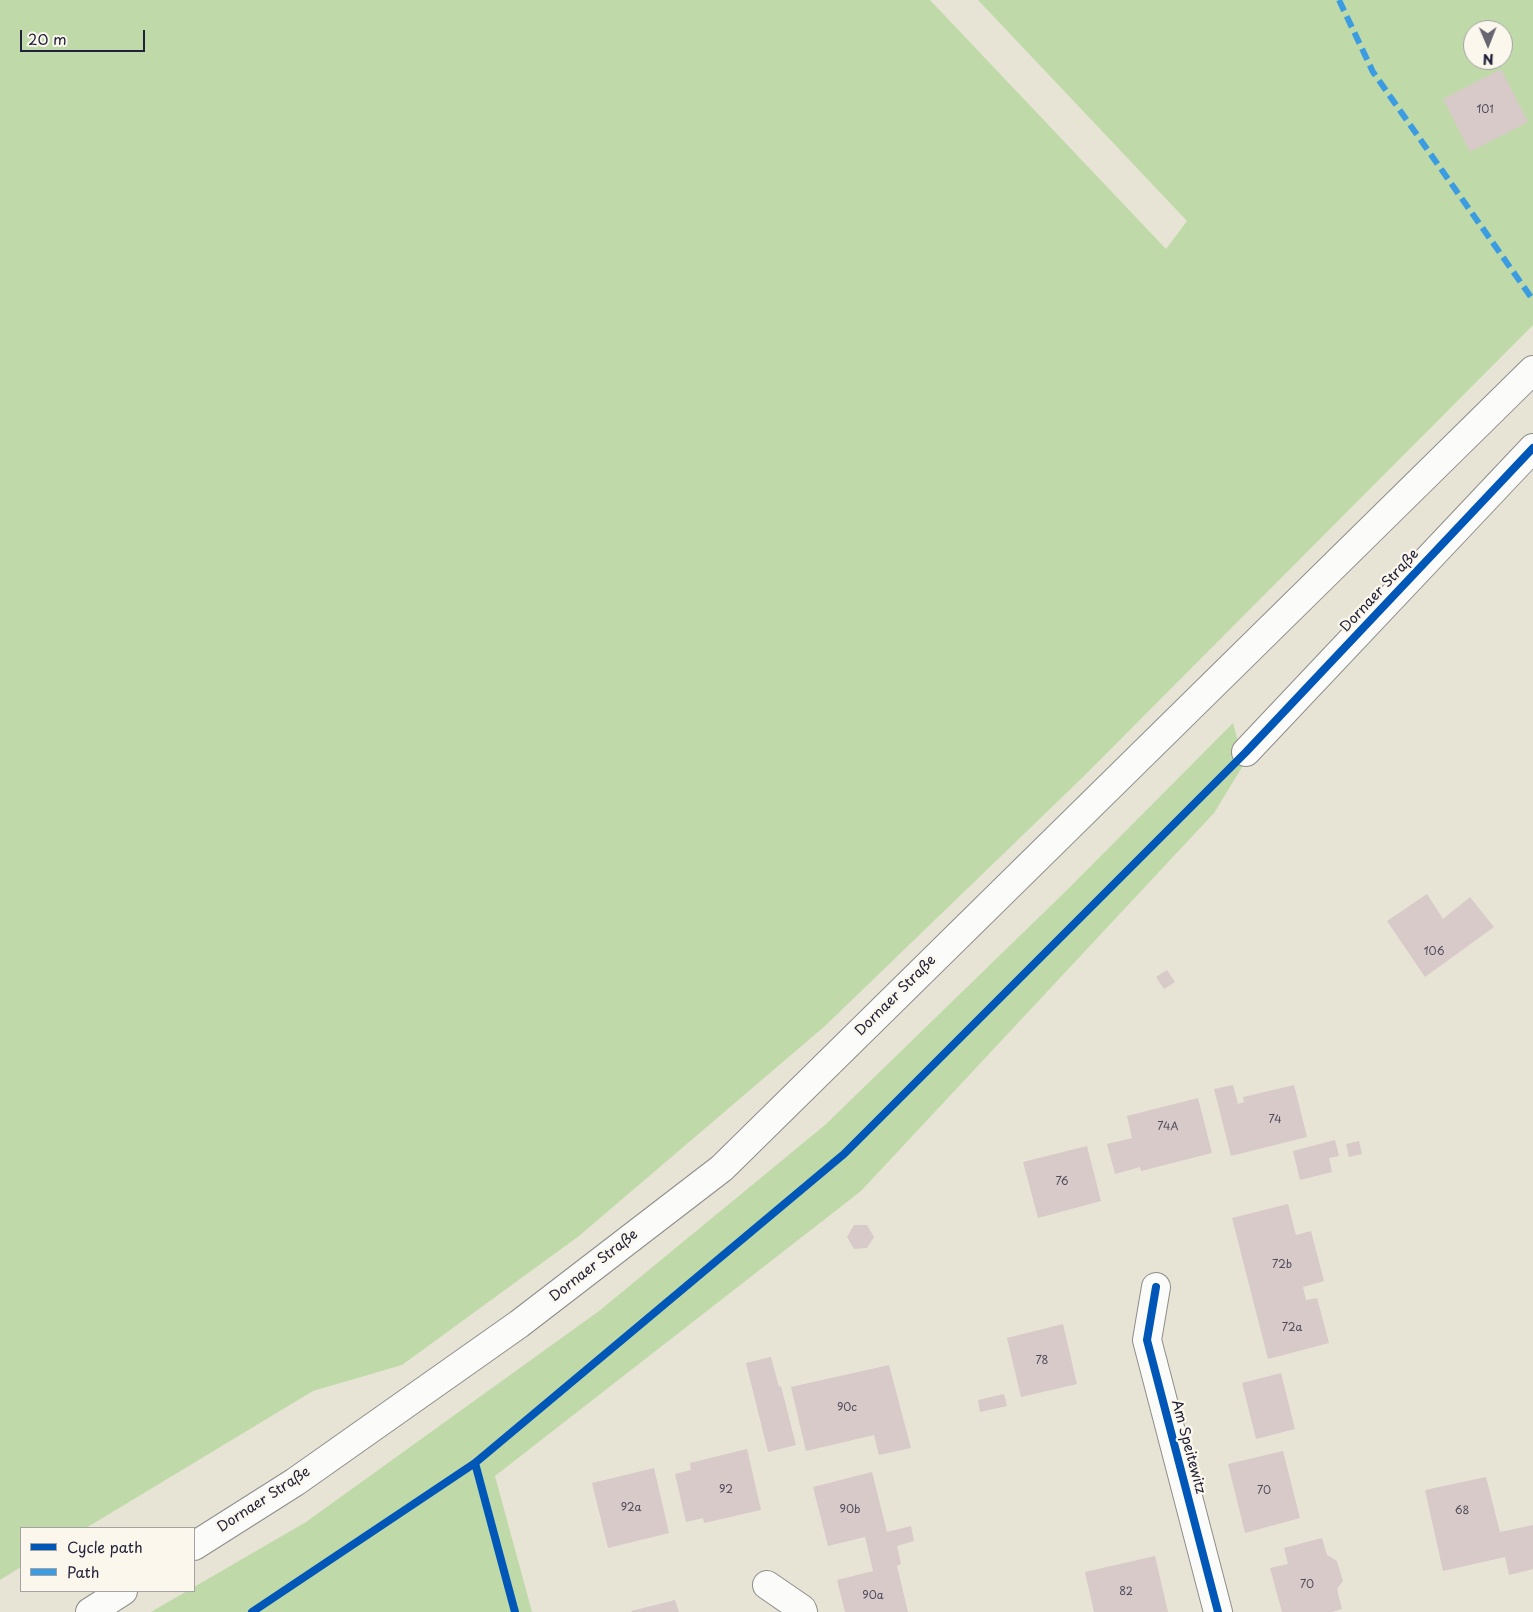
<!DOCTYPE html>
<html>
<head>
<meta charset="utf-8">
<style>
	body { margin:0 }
	#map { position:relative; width:1533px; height:1612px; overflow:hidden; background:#e7e4d6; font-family:"Playpen Sans",sans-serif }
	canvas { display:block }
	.legend { position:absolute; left:20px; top:1527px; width:175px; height:65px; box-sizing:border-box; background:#fbf7ec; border:1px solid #a4a2a5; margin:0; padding:6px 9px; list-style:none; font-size:15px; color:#22223b }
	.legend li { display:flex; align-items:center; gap:10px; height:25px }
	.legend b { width:25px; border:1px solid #a4a2a5 }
	.north { position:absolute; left:1463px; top:20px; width:50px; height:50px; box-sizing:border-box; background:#fbf7ec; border:1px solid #a4a2a5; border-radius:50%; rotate:179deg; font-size:14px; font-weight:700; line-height:20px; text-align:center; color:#22223b }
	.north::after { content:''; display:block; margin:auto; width:18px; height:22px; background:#676671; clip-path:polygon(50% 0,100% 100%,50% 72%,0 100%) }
	.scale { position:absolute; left:20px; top:30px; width:125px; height:22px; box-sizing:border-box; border:2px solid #22223b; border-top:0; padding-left:6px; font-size:15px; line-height:18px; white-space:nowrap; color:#22223b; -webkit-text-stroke:4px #fbf7ec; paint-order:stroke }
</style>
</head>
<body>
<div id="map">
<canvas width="1533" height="1612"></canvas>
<ul class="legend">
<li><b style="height:6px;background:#0057b8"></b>Cycle path</li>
<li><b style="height:6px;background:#3c9ce2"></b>Path</li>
</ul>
<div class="north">N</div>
<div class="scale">20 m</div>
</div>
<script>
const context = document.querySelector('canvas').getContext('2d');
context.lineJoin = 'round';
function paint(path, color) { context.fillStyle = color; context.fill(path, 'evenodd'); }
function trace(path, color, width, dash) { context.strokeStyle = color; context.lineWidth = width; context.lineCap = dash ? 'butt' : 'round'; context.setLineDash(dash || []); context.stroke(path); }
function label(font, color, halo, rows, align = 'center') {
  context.font = font + ' "Playpen Sans",sans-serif'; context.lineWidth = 4.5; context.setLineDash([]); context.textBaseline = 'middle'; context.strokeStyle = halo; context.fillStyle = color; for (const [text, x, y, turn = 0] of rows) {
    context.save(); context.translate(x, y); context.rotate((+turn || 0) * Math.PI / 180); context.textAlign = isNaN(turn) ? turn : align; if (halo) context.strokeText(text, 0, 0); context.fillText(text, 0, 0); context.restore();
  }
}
const green = new Path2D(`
	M0 0H930L1166 249 1187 221 978 0H1533V325L1083 777 825 1026 579 1236 402 1365 313 1391 86 1528H21V1567L0 1580ZM1473 30H1503V60H1473Z
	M1233 723 1244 764 1214 813 861 1191 495 1476 532 1612H151L187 1591H194V1587L306 1522 599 1311 825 1125 1068 889Z`);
const building = new Path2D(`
	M1501 69 1528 122 1470 152 1443 99Z
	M1427 894 1443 919 1470 897 1494 927 1425 977 1387 921Z
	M1167 970 1175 982 1164 989 1156 977Z
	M1233 1085 1238 1104 1244 1102 1243 1097 1294 1085 1307 1137 1231 1156 1214 1089Z
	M1198 1098 1212 1153 1141 1171 1140 1167 1115 1174 1107 1144 1132 1138 1127 1116Z
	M1335 1140 1339 1156 1329 1158 1332 1172 1300 1180 1293 1151Z
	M1359 1141 1362 1154 1349 1157 1346 1144Z
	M1087 1146 1101 1201 1038 1218 1023 1162Z
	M1288 1204 1296 1235 1311 1231 1324 1281 1303 1287 1306 1300 1317 1298 1329 1343 1268 1359 1232 1218Z
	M854 1225H867L874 1237 867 1248 854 1249 847 1237Z
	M1063 1324 1077 1384 1021 1397 1007 1338Z
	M771 1357 779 1387 781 1386 796 1445 768 1452 746 1363Z
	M889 1365 911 1448 879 1455 874 1435 806 1451 791 1387Z
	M1281 1373 1295 1429 1256 1439 1242 1383Z
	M1004 1394 1007 1406 980 1412 978 1400Z
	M747 1449 761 1510 704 1523 703 1518 686 1522 675 1474 691 1470 690 1463Z
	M1283 1451 1300 1518 1245 1533 1228 1464Z
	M654 1468 669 1533 608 1548 592 1483Z
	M872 1472 887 1532 911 1526 914 1541 897 1546 901 1564 897 1566 908 1612H845L837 1580 873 1571 865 1537 828 1546 813 1487Z
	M1486 1477 1500 1532 1533 1525V1569L1509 1575 1505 1557 1443 1571 1425 1490Z
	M1322 1538 1327 1555 1337 1561 1343 1581 1337 1589 1342 1609 1332 1612H1282L1270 1568 1288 1564 1284 1548Z
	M1155 1556 1168 1612H1094L1085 1572Z
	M675 1600 679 1612H632L631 1611Z`);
const street = new Path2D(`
	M1246 752 1533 448
	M1156 1287 1147 1340 1218 1612
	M767 1585 802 1609 803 1612`);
const secondary = new Path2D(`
	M194 1546 295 1482 519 1324 722 1168 1533 370
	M90 1612 123 1591`);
const quiet = new Path2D(`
	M1339 0 1373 72 1533 300`);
const cycleway = new Path2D(`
	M1156 1287 1147 1340 1218 1612
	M475 1463 515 1612
	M252 1612 475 1463 844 1154 1246 752 1533 448`);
const numberNames = [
	["101",1485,110],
	["106",1434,952],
	["74",1275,1120],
	["74A",1168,1127],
	["76",1062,1182],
	["72b",1282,1265],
	["72a",1292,1328],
	["78",1042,1361],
	["90c",847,1408],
	["92",726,1490],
	["70",1264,1491],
	["92a",631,1508],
	["90b",850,1510],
	["68",1462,1511],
	["70",1307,1585],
	["82",1126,1592],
	["90a",873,1596]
];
const streetNames = [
	["Dornaer Straße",1380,591,-47],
	["Dornaer Straße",896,996,-45],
	["Dornaer Straße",594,1266,-38],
	["Am Speitewitz",1188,1447,75],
	["Dornaer Straße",264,1500,-33]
];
paint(green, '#bfdaa8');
paint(building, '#d8cac8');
trace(street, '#8e8d8a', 30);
trace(secondary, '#8e8d8a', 30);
trace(street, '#fbfbf9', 28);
trace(secondary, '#fbfbf9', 28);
trace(quiet, '#3c9ce2', 6, [12, 6]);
trace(cycleway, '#0057b8', 8);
label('11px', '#504c5e', null, numberNames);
label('14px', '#22223b', '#fbf7ec', streetNames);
</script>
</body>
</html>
